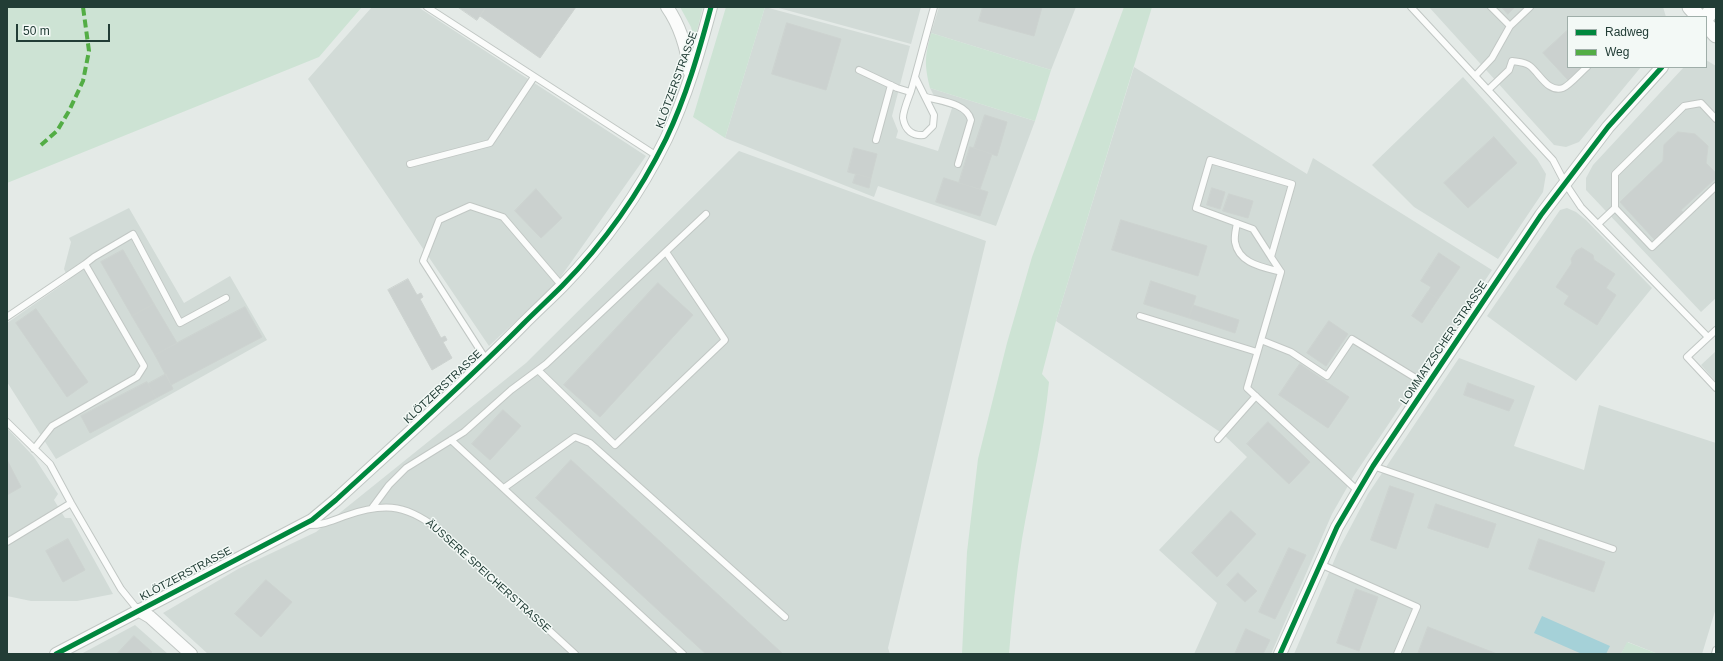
<!DOCTYPE html>
<html>
<head>
<meta charset="utf-8">
<style>
	body { margin:0 }
	#map { position:relative; width:1723px; height:661px; overflow:hidden; background:#e4eae7; font-family:Helvetica,sans-serif }
	canvas { display:block }
	.frame { position:absolute; inset:0; border:8px solid #223d36; pointer-events:none }
	.legend { position:absolute; left:1567px; top:16px; width:140px; height:52px; box-sizing:border-box; background:#f3f9f6; border:1px solid #9faea9; margin:0; padding:5px 7px; list-style:none; font-size:12px; color:#223d36 }
	.legend li { display:flex; align-items:center; gap:8px; height:20px }
	.legend b { width:20px; border:1px solid #9faea9 }
	.scale { position:absolute; left:16px; top:24px; width:94px; height:18px; box-sizing:border-box; border:2px solid #223d36; border-top:0; padding-left:5px; font-size:12px; line-height:14px; white-space:nowrap; color:#223d36; -webkit-text-stroke:3px #f3f9f6; paint-order:stroke }
</style>
</head>
<body>
<div id="map">
<canvas width="1723" height="661"></canvas>
<div class="frame"></div>
<ul class="legend">
<li><b style="height:5px;background:#00873e"></b>Radweg</li>
<li><b style="height:5px;background:#53ad45"></b>Weg</li>
</ul>
<div class="scale">50 m</div>
</div>
<script>
const context = document.querySelector('canvas').getContext('2d');
context.lineJoin = 'round';
function paint(path, color) { context.fillStyle = color; context.fill(path, 'evenodd'); }
function trace(path, color, width, dash) { context.strokeStyle = color; context.lineWidth = width; context.lineCap = dash ? 'butt' : 'round'; context.setLineDash(dash || []); context.stroke(path); }
function label(font, color, halo, rows, align = 'center') {
  context.font = font + ' Helvetica,sans-serif'; context.lineWidth = 3; context.setLineDash([]); context.textBaseline = 'middle'; context.strokeStyle = halo; context.fillStyle = color; for (const [text, x, y, turn = 0] of rows) {
    context.save(); context.translate(x, y); context.rotate((+turn || 0) * Math.PI / 180); context.textAlign = isNaN(turn) ? turn : align; if (halo) context.strokeText(text, 0, 0); context.fillText(text, 0, 0); context.restore();
  }
}
const built = new Path2D(`
	M372 7H418L646 156 555 285 489 346 308 79Z
	M765 7 910 46 892 116 898 131 896 138 938 151 952 108 938 104 930 88 1035 121 996 226 878 186 874 197 725 138Z
	M775 7H921L911 44Z
	M939 7H1076L1051 70 931 33Z
	M1429 7H1663L1666 17H1568V67H1641L1579 142 1566 147 1554 145Z
	M1706 60 1716 66V298L1701 312 1586 190V178L1593 165 1684 67H1706Z
	M1134 67 1307 174 1313 158 1492 270 1353 477 1332 514 1271 654H1194L1217 603 1159 550 1247 457 1223 434 1056 321Z
	M1463 77 1537 159 1546 174 1543 192 1498 259 1414 207 1372 165Z
	M739 151 986 241 888 648 890 654H208L163 613 238 569 316 532 526 363Z
	M129 208 184 303 230 276 267 340 56 459 7 382V323L69 280 64 269 71 242 69 238Z
	M1567 208 1576 212 1586 220 1652 288 1576 381 1487 316 1560 210Z
	M1716 351V382L1701 365Z
	M1459 358 1535 386 1514 446 1584 470 1599 405 1716 443V608L1702 654H1658L1628 642 1621 654H1294L1340 547 1368 494Z
	M7 428 34 457 58 494 54 500 65 518H71L113 594 77 601H31L7 596Z
	M135 625 168 654H81Z`);
const green = new Path2D(`
	M7 7H362L319 57 7 183Z
	M680 7H703L696 35H693L691 27Z
	M726 7H765L725 138 693 117Z
	M1124 7H1152L1056 321 1042 374 1049 382C1044 434 1031 486 1022 539 1016 577 1012 615 1009 654H962L967 552 978 459 1007 343 1032 257Z
	M931 33 1051 70 1035 121 930 88C924 63 925 57 931 33Z
	M1627 642 1658 654H1621Z`);
const water = new Path2D(`
	M1542 616 1610 646 1606 654H1582L1534 633Z`);
const building = new Path2D(`
	M458 7H486L477 20Z
	M486 7H576L540 58 480 16Z
	M983 7H1042L1034 36 979 21Z
	M1502 7H1515L1508 14Z
	M787 23 841 39 826 90 772 74Z
	M1568 30V67H1584L1569 81 1543 53Z
	M985 115 1007 122 997 156 974 148Z
	M1678 132 1695 134 1708 146 1706 163 1716 173V178L1681 210 1683 212 1654 239 1620 202 1663 161 1664 145Z
	M1494 137 1517 163 1468 208 1444 183Z
	M970 147 992 154 980 189 959 183Z
	M854 148 877 154 871 178 848 172Z
	M856 174 871 178 869 188 853 183Z
	M944 178 988 192 980 216 936 202Z
	M1212 188 1225 192 1220 209 1207 205Z
	M536 189 562 218 541 238 515 211Z
	M1229 194 1253 201 1248 218 1223 211Z
	M1121 220 1207 246 1198 276 1112 250Z
	M1582 248 1593 255 1594 260 1615 274 1606 288 1616 295 1597 325 1564 304 1569 296 1556 287 1572 263 1571 259 1576 251Z
	M123 250 154 304 132 316 101 262Z
	M1439 253 1460 267 1438 299 1428 292 1431 287 1421 281Z
	M408 279 417 295 421 293 423 297 420 299 441 338 445 336 447 340 443 342 452 358 432 370 388 290Z
	M1151 281 1196 296 1189 318 1144 304Z
	M658 283 693 315 600 417 564 385Z
	M1428 292 1438 299 1422 323 1412 316Z
	M154 304 177 343 155 355 132 316Z
	M1193 305 1239 320 1235 333 1189 318Z
	M245 307 262 337 171 385 155 355Z
	M36 309 88 382 67 397 16 323Z
	M1329 321 1348 334 1326 366 1307 353Z
	M1300 364 1349 397 1328 428 1279 395Z
	M166 374 173 389 156 398 148 384Z
	M147 382 156 398 90 433 81 416Z
	M1468 383 1514 400 1509 411 1464 395Z
	M503 410 521 426 490 460 472 444Z
	M1268 422 1310 462 1289 484 1247 444Z
	M7 460 21 487 7 495Z
	M571 460 783 654H706L536 498Z
	M1390 486 1414 494 1396 549 1371 540Z
	M1436 504 1496 524 1488 548 1428 528Z
	M1231 511 1256 534 1217 577 1192 553Z
	M68 539 85 570 63 582 46 551Z
	M1539 539 1605 562 1594 592 1529 569Z
	M1289 548 1306 555 1275 619 1259 612Z
	M1238 573 1257 591 1245 602 1227 585Z
	M266 580 292 602 261 637 235 614Z
	M1356 589 1378 597 1359 651 1337 643Z
	M1428 627 1497 654H1418Z
	M1246 629 1270 640 1263 654H1235Z
	M134 636 152 652 150 654H117Z`);
const service = new Path2D(`
	M427 7 657 156
	M1411 7 1553 160 1565 183 1581 207 1708 337
	M1491 7 1510 26
	M859 70 897 88 910 92
	M1475 76 1492 58 1510 26 1530 7
	M915 77 934 115 933 126 924 135C913 136 905 131 903 118 903 111 908 99 911 91 919 63 926 35 934 7
	M1488 90 1509 70 1512 61C1518 62 1525 62 1530 66 1540 74 1548 93 1563 88 1569 86 1581 72 1587 67
	M926 97C940 101 967 103 971 120L958 164
	M1716 119 1701 103 1684 106 1615 174V208L1652 247 1716 186
	M876 140 891 85
	M410 164 490 143 534 77
	M1237 223C1236 229 1234 236 1235 242 1239 264 1263 267 1281 272
	M1598 224 1615 208
	M1271 257 1253 229 1196 208 1210 160 1292 184 1271 257 1281 272 1247 388 1358 491
	M1140 316 1257 352
	M7 317 85 264 94 257 133 234 180 323 226 298
	M1716 330 1687 357 1716 388
	M1261 340 1291 352 1327 376 1352 339 1427 385
	M487 361 423 261 439 220 470 206 503 217 562 286
	M538 370 615 445 725 340 666 252
	M7 422 50 464 71 503 121 589 138 610
	M1218 439 1256 396
	M451 440 683 654
	M34 449 52 426 137 377 144 366 85 264
	M1373 466 1613 549
	M504 488 575 437 590 443 785 617
	M372 508 389 485 406 468 464 432 511 390 546 364 706 214
	M306 525C320 526 332 521 345 516 387 501 409 505 444 534L575 654
	M7 542 71 503
	M1320 564 1417 607 1397 654
	M1715 654 1716 650`);
const minor = new Path2D(`
	M667 7C681 27 687 49 690 73
	M138 610 150 617 191 654
	M56 654 312 520 336 500C399 442 463 385 523 324 536 311 549 299 562 286 604 243 640 192 666 139 686 97 699 52 711 7
	M1280 654 1337 527 1373 466 1541 215 1608 127 1662 67`);
const tertiary = new Path2D(`
	M1690 7 1699 17
	M1706 18 1714 7
	M1706 24 1716 35`);
const quiet = new Path2D(`
	M41 145 57 131 69 111 83 81 89 51 83 7`);
const cycleway = new Path2D(`
	M56 654 312 520 336 500C399 442 463 385 523 324 536 311 549 299 562 286 604 243 640 192 666 139 686 97 699 52 711 7
	M1280 654 1337 527 1373 466 1541 215 1608 127 1662 67`);
const streetNames = [
	["KLÖTZERSTRASSE",677,80,-70],
	["LOMMATZSCHER STRASSE",1444,343,-56],
	["KLÖTZERSTRASSE",443,387,-43],
	["KLÖTZERSTRASSE",186,574,-28],
	["ÄUSSERE SPEICHERSTRASSE",488,576,42]
];
paint(built, '#d2dbd7');
paint(green, '#cde3d4');
paint(water, '#a5d1d8');
paint(building, '#cbd1cf');
trace(building, '#cdd3d0', 1);
trace(service, '#c1c7c4', 8);
trace(minor, '#c1c7c4', 14);
trace(tertiary, '#c1c7c4', 17);
trace(service, '#fbfcfb', 6);
trace(minor, '#fbfcfb', 12);
trace(tertiary, '#fbfcfb', 15);
trace(quiet, '#53ad45', 4, [8, 4]);
trace(cycleway, '#00873e', 5);
label('11px', '#223d36', '#f3f9f6', streetNames);
</script>
</body>
</html>
